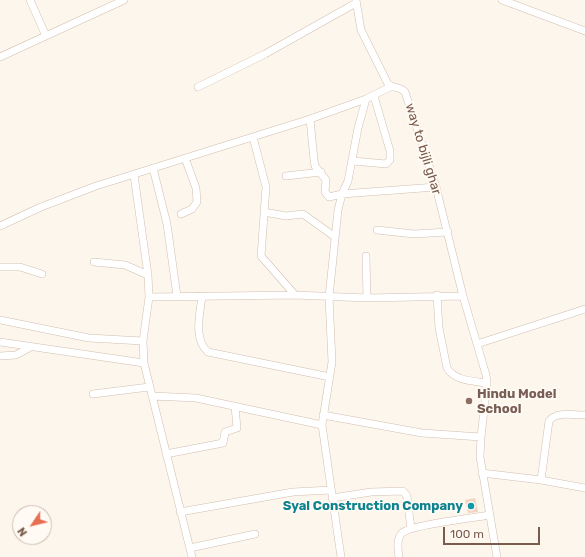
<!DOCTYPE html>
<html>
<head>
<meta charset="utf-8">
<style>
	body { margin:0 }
	#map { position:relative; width:585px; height:557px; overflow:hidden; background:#fdf6ec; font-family:Rubik,sans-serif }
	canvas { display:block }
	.north { position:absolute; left:12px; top:505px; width:40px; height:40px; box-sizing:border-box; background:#fffaf3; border:1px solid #cabbb1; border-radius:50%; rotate:235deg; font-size:11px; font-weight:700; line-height:16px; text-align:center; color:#7a5c4d }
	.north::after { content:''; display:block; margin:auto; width:14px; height:18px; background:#e76f51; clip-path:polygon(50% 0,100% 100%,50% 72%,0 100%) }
	.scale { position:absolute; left:443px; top:527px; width:97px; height:18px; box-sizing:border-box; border:2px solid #7a5c4d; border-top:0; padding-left:5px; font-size:12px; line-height:14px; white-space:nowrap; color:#7a5c4d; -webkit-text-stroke:3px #fffaf3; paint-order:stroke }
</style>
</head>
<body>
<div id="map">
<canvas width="585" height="557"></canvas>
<div class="north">N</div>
<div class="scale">100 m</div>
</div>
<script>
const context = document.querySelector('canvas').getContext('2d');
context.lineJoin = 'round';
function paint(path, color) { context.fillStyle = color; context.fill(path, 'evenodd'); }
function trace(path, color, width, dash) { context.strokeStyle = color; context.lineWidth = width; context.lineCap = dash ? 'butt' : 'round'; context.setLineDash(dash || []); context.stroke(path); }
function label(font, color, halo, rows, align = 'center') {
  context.font = font + ' Rubik,sans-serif'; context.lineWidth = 4; context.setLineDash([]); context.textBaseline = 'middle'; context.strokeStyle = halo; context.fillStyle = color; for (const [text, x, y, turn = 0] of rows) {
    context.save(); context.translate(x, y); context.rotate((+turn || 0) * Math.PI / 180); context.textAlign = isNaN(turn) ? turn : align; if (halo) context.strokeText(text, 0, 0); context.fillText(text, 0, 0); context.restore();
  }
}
const building = new Path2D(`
	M475 498 478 512 468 513 465 500Z`);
const street = new Path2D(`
	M30 0 46 36
	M356 0 361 30 388 84C393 89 400 86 405 92L436 187 463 296 486 375 487 383 481 437 480 457 497 557
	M502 0 585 31
	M0 57 124 0
	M198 87 265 54 356 3
	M310 119 314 160 315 166 326 180 325 192 329 197 342 194 436 187
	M253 137 266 187 261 256 295 295
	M353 161 386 164 390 160V151L374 96
	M153 168 167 224 177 296
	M134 175 148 275 149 297 143 341 144 363 192 557
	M286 176 321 172
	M264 212 286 216 303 214 335 237
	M181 214 192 209 197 202 196 188 185 158
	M0 226 41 207 96 186 310 119 366 99 390 87
	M377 230 414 234 448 232
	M366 256 367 298
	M94 262 125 265 148 275
	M0 267H20L42 274
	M437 295 439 328 447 368C455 381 473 381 487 383
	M202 296C200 314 193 339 208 352L330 377
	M149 297 295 295 367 298 463 296
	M0 320 89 338 143 341
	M0 342 144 363
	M477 344 585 309
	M0 356 16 355 29 348
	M93 394 149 387
	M152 396 196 398 322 425
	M323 415 422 433 481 437
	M166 454 223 443 225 432 237 428 235 406
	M482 473 541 480 585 488
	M541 480 549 421C556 411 574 415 585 415
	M332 498 371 492 403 491 407 496 411 529
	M180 512 293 492 331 490
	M190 548 255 534
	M341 557 322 425 332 362 329 297 338 210 342 194 348 181 358 128 366 99
	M399 557C398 550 396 539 402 533 410 525 474 518 489 515`);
const markers = [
	[469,401,4,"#8d6e63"],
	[471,506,4,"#0f9aa8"]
];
const streetNames = [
	["way to bijli ghar",423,149,73]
];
const educationNames = [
	["Hindu Model",477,394],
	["School",477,409]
];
const cultureNames = [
	["Syal Construction Company",463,506]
];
paint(building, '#f3d5c3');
trace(street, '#d1beb0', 8);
trace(street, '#fff', 7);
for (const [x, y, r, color] of markers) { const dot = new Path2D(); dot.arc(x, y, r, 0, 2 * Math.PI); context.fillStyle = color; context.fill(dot); trace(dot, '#fffaf3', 1.5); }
label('13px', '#7a5c4d', '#fffaf3', streetNames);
label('bold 13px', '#785e54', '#fffaf3', educationNames, 'left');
label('bold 13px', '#0d838f', '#fffaf3', cultureNames, 'right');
</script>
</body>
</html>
